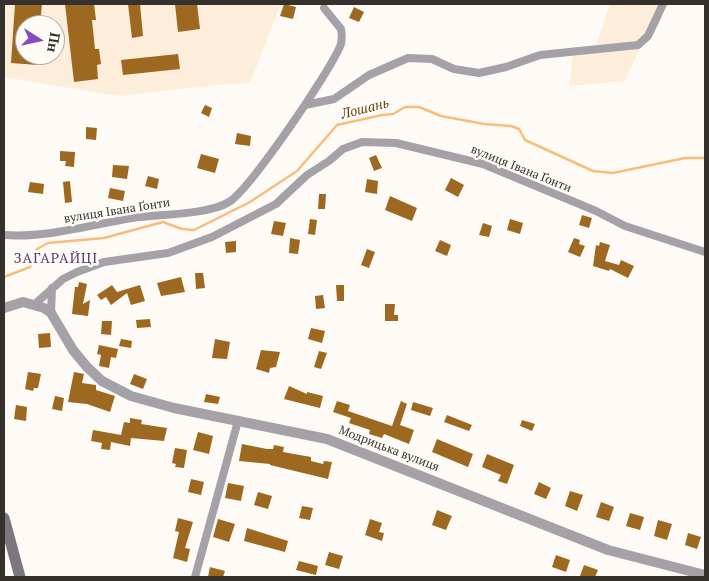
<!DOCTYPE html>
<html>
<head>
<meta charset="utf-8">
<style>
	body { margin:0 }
	#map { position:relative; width:709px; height:581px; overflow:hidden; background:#fefaf5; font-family:"PT Serif",serif }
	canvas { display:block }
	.frame { position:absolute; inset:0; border:5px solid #35312c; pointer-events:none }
	.north { position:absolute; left:15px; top:15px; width:50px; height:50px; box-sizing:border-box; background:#fefaf5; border:1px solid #aeaaa5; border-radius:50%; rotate:100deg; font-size:14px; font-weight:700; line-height:20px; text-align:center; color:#35312c }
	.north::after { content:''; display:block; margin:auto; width:18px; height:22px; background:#864bc1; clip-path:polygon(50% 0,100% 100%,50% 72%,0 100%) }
</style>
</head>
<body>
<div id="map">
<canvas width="709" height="581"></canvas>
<div class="frame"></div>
<div class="north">Пн</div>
</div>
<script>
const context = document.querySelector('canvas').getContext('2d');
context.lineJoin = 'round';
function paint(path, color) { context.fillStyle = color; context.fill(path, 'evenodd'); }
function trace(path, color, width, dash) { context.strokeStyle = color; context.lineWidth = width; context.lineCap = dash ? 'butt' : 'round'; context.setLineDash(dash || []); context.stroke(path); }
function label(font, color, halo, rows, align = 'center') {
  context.font = font + ' "PT Serif",serif'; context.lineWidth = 5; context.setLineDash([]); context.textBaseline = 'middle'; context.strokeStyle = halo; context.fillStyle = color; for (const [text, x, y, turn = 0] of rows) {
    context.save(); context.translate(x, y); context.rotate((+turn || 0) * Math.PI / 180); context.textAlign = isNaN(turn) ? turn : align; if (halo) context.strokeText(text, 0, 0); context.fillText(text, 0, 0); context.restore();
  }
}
const built = new Path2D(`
	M4 4H273L280 6 250 83 215 85 119 96 4 77ZM25 25H55V55H25Z
	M610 4H660L625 81 569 86 574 48 596 45Z`);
const stream = new Path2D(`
	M4 277 30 267 37 249 48 243 104 238 163 222 182 229 194 230 250 202 297 171 337 125 382 115 393 114 405 107H419L441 116 484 124 511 126 519 129 525 140 593 171 613 173 685 158H705`);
const building = new Path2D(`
	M15 4H42L40 25H25V55H38V65L11 63Z
	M65 4H94L96 20H92L95 49H99L101 64 97 65 98 79 74 82Z
	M128 4H140L143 36 132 38Z
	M175 4H197L200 29 178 32Z
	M284 4 296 7 293 19 280 16Z
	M354 7 364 12 359 22 349 18Z
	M178 54 180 69 123 75 121 60Z
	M205 105 212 108 209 117 201 113Z
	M86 127 97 128 96 140 86 139Z
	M237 133 251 136 250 146 235 144Z
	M60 151 75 152 74 167 65 166 66 161H60Z
	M201 154 219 159 215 173 197 168Z
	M376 155 382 168 374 171 369 158Z
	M113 165 129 166 127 179 112 177Z
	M148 176 159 179 157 189 145 186Z
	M451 178 464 185 458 197 445 190Z
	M367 179 378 181 377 194 365 192Z
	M70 181 72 202 65 203 63 182Z
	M30 182 44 184 43 194 28 192Z
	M110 188 125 191 123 201 108 198Z
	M319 194H326L325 209H318Z
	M390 196 417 208 412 221 385 210Z
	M582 215 592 218 589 228 579 225Z
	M310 219 317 220 315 235 308 234Z
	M510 219 523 223 520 234 507 230Z
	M274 221 286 223 283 236 271 234Z
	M483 223 492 226 489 237 479 235Z
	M290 238 300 240 298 254 289 253Z
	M574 238 580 240 579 244 585 246 580 257 568 252Z
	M440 240 451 245 447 256 435 251Z
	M236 241V252L226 253 225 242Z
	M600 242 610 245 605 261 619 265 621 260 634 266 628 278 610 269 609 271 593 266 596 245 599 246Z
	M367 249 375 252 369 268 361 265Z
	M195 273H203L205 288 196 289Z
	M181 277 185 292 161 296 157 283Z
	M79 282 87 284 83 304 90 300 88 316 72 314 75 287H78Z
	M112 285 117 292 140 285 145 301 131 305 127 293 111 305 106 297 101 300 97 295Z
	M336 285H344V301H337Z
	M323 295 325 308 316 309 315 296Z
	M385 304H395L394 315H398V321H385Z
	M150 319 151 327 137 328 136 320Z
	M102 321H112L111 335 101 334Z
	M311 328 325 331 322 343 308 339Z
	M50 333 51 347 39 348 38 334Z
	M121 339 132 341 131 348 119 346Z
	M215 339 230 342 227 359 212 358Z
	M99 345 118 349 116 358 111 357 109 368 99 366 101 355 97 354Z
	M261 350 280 352 276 367 270 368 269 373 256 369Z
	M319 351 327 353 321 369 314 367Z
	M28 372 41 374 38 388H34L33 391 25 389Z
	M74 372 84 374 82 383 96 385V390L115 396 110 412 87 404 68 402Z
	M134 374 147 379 143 389 130 384Z
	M289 386 307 394V392L323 396 320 408 284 399Z
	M206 394 220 397 218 404 204 402Z
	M55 396 64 398 62 411 52 409Z
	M337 401 350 405 348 411 392 426 401 401 407 404 400 425 414 430 409 444 384 434 382 438 369 434 370 430 349 423 351 418 333 412Z
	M413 402 433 408 430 416 411 410Z
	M16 405 27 407 26 421 14 419Z
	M447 415 472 425 469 431 444 422Z
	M130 418 142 420 141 424 167 428 164 441 131 438 130 446 111 442 110 450 101 449 102 443 91 441 93 430 121 435 124 422 130 423Z
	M522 420 535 424 532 431 520 426Z
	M198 432 213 436 209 454 193 450Z
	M437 439 473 454 468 467 432 452Z
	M242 444 267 449H273L274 445 284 447 283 452 311 457V461L323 464 324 461 332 462 328 479 270 465V464L239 461Z
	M175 448 187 450 184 468 175 467 176 464 172 463Z
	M487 454 514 465 507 484 498 481 501 475 482 467Z
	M191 479 204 482 201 495 188 492Z
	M539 482 551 488 546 499 534 494Z
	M228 483 244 486 241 501 225 498Z
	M570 491 583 495 577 511 565 506Z
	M258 492 272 496 268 509 254 505Z
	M601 502 614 507 609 521 596 517Z
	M302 506 313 508 310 520 299 518Z
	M437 510 452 516 446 530 432 525Z
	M630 513 644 517 640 530 626 526Z
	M178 518 193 522 185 548 190 549 187 562 173 558 179 532 175 531Z
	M218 519 235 524 229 542 213 537Z
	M370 519 382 523 379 532 384 533 382 541 365 535Z
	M658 520 672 524 667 540 654 536Z
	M247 528 288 541 285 552 244 541Z
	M688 533 701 537 697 549 685 545Z
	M329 552 343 556 339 569 325 565Z
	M556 555 570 560 566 572 552 567Z
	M299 561 318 566 316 575 296 570Z
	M584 565 598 570 595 577 580 576Z
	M210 567 225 571 223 577H208Z`);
const minor = new Path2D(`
	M305 105 334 99 369 75 408 58 432 59 454 69 479 73 506 67 540 55 638 45 648 36 663 4
	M4 235C47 238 90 225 132 218 158 214 208 215 229 202 250 189 332 69 341 44 342 39 342 34 341 29L324 8
	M35 304 63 279 77 272 104 262 168 253 212 237 276 204 307 175 329 161 343 149 362 142 396 143 483 164 596 211 625 226 705 252
	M51 313 52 288
	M195 577 238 421`);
const tertiary = new Path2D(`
	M4 308 23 302 44 308 51 313 73 350 87 367 102 381 131 396 174 408 327 439 608 550 705 575`);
const secondary = new Path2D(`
	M4 518 20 577`);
const streetNames = [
	["вулиця Івана Ґонти",521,169,22],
	["вулиця Івана Ґонти",117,211,-9],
	["Модрицька вулиця",389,449,21]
];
const waterNames = [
	["Лошань",365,109,-14]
];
const neighbourhoodNames = [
	["ЗАГАРАЙЦІ",56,259]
];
paint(built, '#fdeddb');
trace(stream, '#f8bd7a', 2.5);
paint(building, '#9d681f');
trace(minor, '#a4a1a7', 8);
trace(tertiary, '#a4a1a7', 10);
trace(secondary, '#7a777f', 11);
label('12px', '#35312c', '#fefaf5', streetNames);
label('italic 14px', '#6c4612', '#fefaf5', waterNames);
context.letterSpacing = '1px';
label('14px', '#563b76', '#fefaf5', neighbourhoodNames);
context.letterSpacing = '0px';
</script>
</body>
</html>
